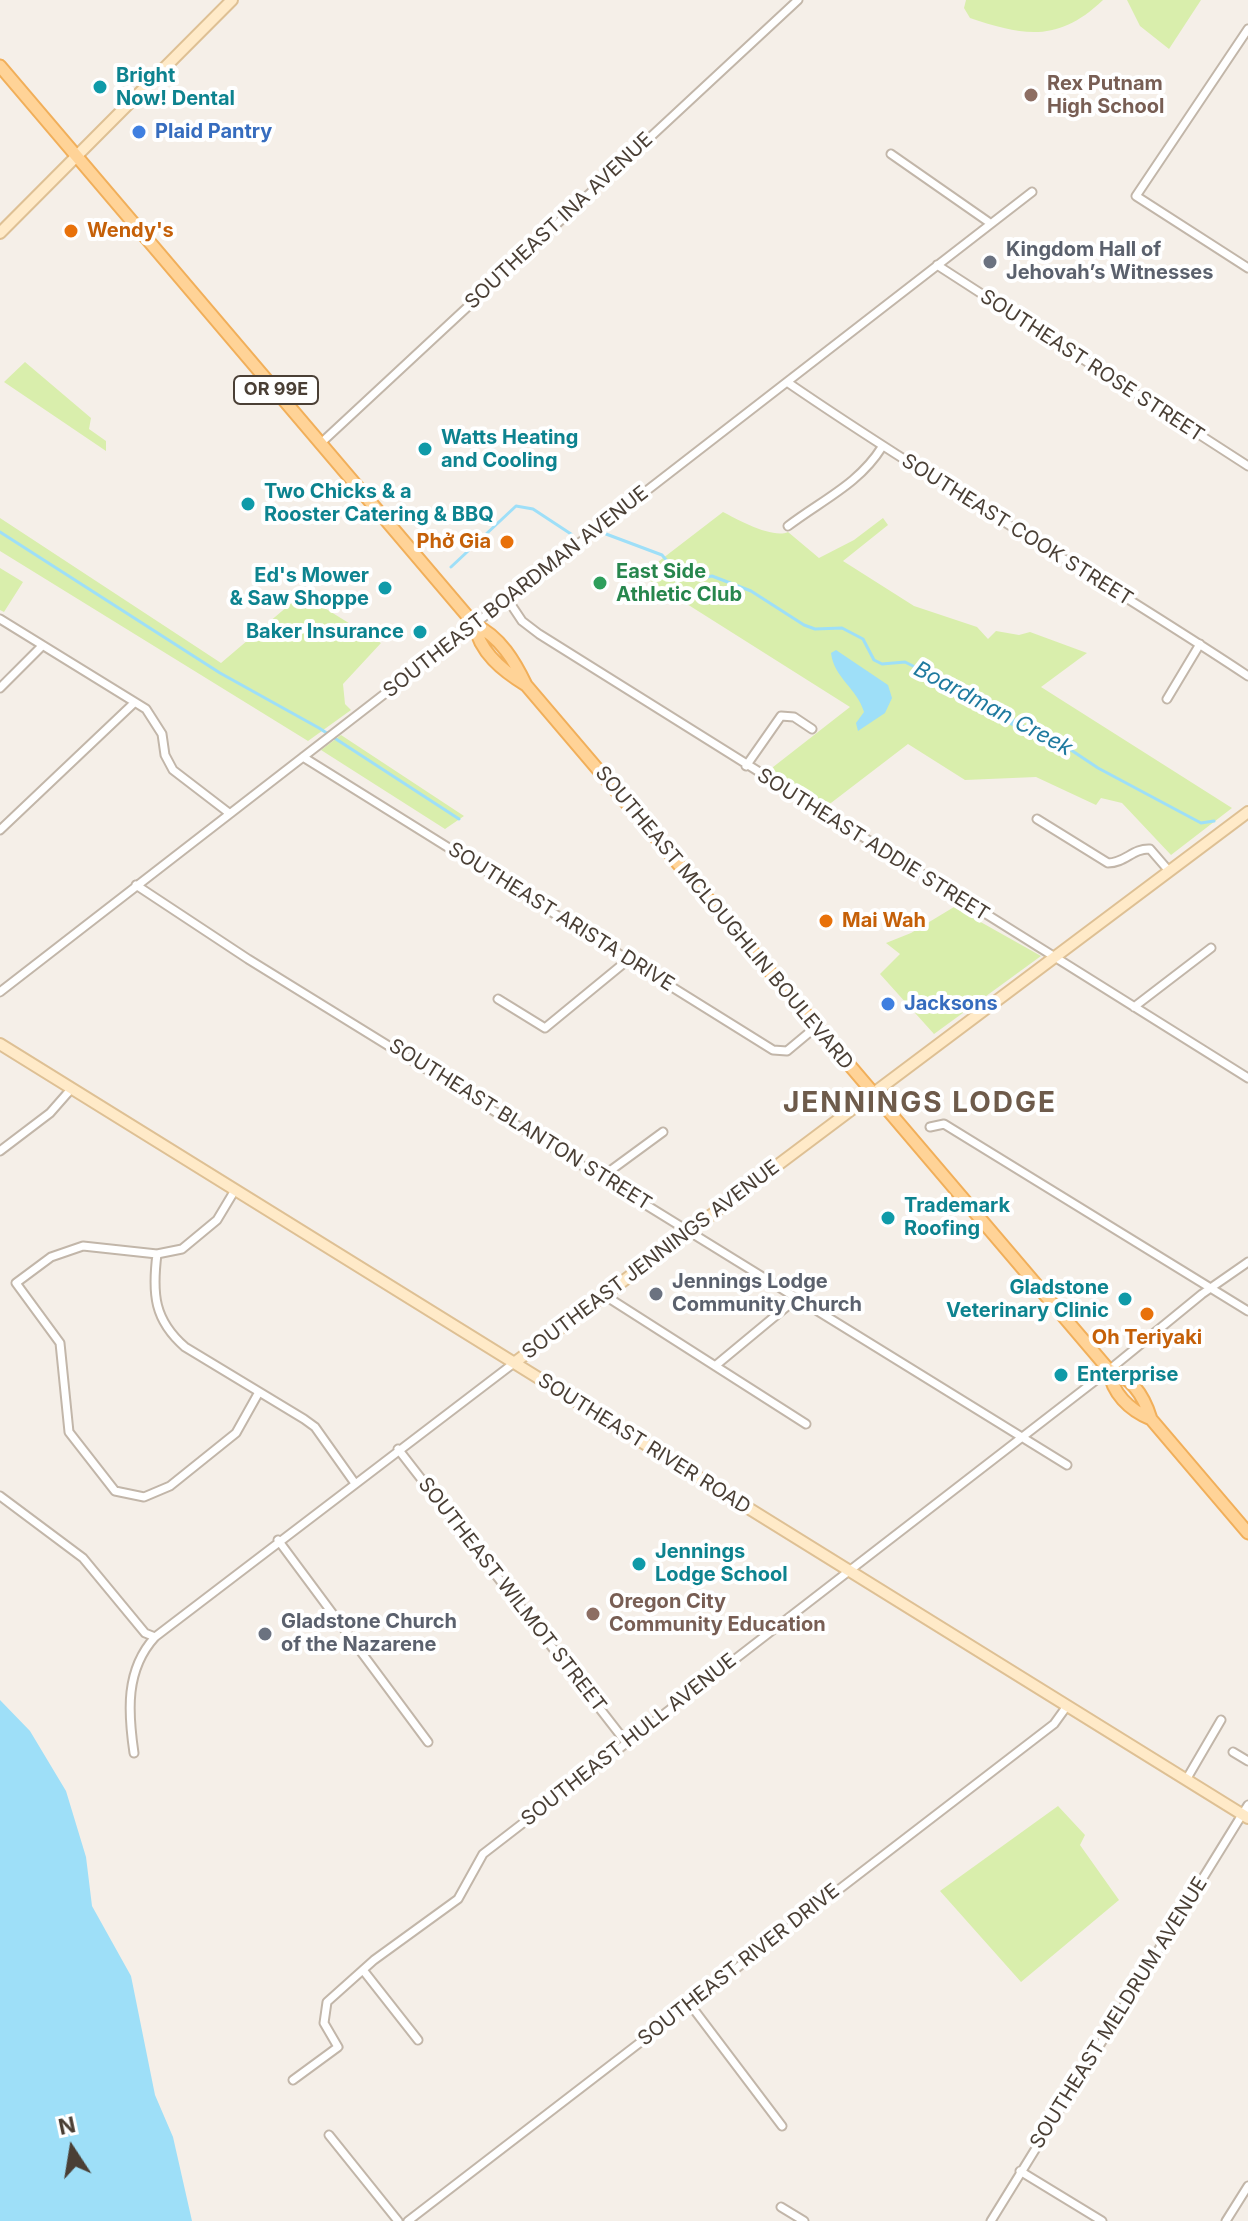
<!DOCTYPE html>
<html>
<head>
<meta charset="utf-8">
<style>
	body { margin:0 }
	#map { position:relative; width:1248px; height:2221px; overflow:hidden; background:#f5efe8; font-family:Inter,sans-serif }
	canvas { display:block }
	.north { position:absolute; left:32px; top:2109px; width:80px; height:80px; -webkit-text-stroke:6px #fff; paint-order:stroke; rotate:348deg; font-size:22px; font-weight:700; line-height:32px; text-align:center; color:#4a3f35 }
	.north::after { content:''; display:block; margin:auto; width:28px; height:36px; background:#4a3f35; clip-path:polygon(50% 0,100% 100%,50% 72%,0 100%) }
</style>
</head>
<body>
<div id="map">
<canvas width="1248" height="2221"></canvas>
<div class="north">N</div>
</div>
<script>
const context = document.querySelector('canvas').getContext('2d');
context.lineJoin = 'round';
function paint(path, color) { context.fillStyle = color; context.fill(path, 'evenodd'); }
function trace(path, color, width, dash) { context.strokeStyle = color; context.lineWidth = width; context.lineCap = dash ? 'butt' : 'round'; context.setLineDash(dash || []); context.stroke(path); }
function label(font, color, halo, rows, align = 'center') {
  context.font = font + ' Inter,sans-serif'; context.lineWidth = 8; context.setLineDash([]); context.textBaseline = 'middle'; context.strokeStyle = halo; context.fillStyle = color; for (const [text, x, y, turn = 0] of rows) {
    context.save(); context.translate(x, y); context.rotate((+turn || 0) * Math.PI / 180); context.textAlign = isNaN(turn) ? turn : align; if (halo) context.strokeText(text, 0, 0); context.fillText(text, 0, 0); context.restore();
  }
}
const green = new Path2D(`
	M966 0H1103C1058 43 1024 36 970 18L964 8Z
	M1127 0H1201L1169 49 1140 26Z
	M25 362 91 418 89 429 106 441V451L4 382Z
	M723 512C738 520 773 539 788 532L819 558 854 540 883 518 888 525 843 561 914 606 977 627 988 639 996 631 1019 635 1030 632 1087 653 1041 687 1232 808 1171 855 1122 803 1101 798 1096 805 1036 777 965 780 908 744 827 806 768 771 850 707 641 575Z
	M0 518 221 663 302 594 381 643 343 684 345 704 351 710 308 741 0 551Z
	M0 568 23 582 4 612 0 610Z
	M341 735 464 816 445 829 321 750Z
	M954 907 1041 956 934 1034 880 974 900 954 886 943 911 933Z
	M1058 1806 1085 1835 1080 1845 1119 1900 1021 1982 940 1891Z`);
const water = new Path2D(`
	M836 650 888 685 892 698 885 713 858 731 856 723 864 712C857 688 834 678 831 653Z
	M948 683 987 699 1022 724 1015 727C995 720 979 706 959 700Z
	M0 1700 30 1731 66 1791 86 1857 92 1906 131 1976 155 2095 173 2137 192 2221H0Z`);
const stream = new Path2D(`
	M0 532 220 673 319 728 459 819
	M606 534 662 555 679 575 691 580 712 576 751 591 804 625 815 629 842 628 863 639 874 660 882 664 905 662 949 684
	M451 567 516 506 533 509 571 534
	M1017 724 1056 740 1098 768 1201 823 1214 821`);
const street = new Path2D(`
	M1248 29 1136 196 1248 268
	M891 154 990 223
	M937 265 1248 466
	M787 382C937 485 1096 575 1248 676
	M321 443 798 0
	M788 526C822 500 859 484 882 447
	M508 600 522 621 539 634 1248 1078
	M0 619 146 709 162 734 165 755 173 770 229 813
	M0 688 42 646
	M1167 699 1200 644
	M303 757 773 1050 787 1051 817 1026
	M746 766 781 716 794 717 812 729
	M1037 819 1108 863C1125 863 1133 848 1150 849L1169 871
	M0 830 134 703
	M136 885 248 959 1067 1465
	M0 992 1032 192
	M498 999 545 1028 629 959
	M1134 1007 1211 948
	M930 1127 944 1124 1248 1311
	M0 1151 50 1113 72 1088
	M603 1176 663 1132
	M235 1190 217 1220 182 1249 157 1254 83 1246 51 1257 16 1283 60 1343 69 1432 115 1491 144 1497 170 1486 236 1433 259 1392
	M157 1254C152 1294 154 1320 185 1347L304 1419 315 1427 354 1482
	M604 1295 806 1424
	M715 1366 797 1298
	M398 1449 625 1741
	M0 1496 83 1558 145 1633 155 1637
	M278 1540 428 1742
	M1233 1752 1248 1761
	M134 1753C128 1712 125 1670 155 1637L514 1363
	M1186 1780 1221 1720
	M363 1970 418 2040
	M689 2003 782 2126
	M293 2080 338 2047 324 2023 327 2002 374 1960 458 1899 483 1854 1109 1370 1202 1294 1248 1262
	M329 2135 398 2221
	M1020 2171 1102 2221
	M781 2207 804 2221
	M408 2221 1054 1724 1067 1706
	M991 2221 1248 1805
	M1226 2221 1248 2186`);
const secondary = new Path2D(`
	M0 233 232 0
	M0 1044 1248 1818
	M514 1363 1248 812`);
const primary = new Path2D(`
	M0 66 475 625C500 636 515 662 526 685L1109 1370C1132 1377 1144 1396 1151 1419L1248 1533
	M475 625C479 652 503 671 526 685
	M1109 1370C1112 1393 1129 1410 1151 1419`);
const markers = [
	[100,87,8,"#0f9aa8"],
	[1031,95,8,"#8d6e63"],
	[139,132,8,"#3f7fe0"],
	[71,231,8,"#e8710a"],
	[990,262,8,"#6b7280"],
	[425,449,8,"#0f9aa8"],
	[248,504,8,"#0f9aa8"],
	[507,542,8,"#e8710a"],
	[600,583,8,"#2e9e5b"],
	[385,588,8,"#0f9aa8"],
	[420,632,8,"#0f9aa8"],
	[826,921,8,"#e8710a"],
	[888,1004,8,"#3f7fe0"],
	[888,1218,8,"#0f9aa8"],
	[656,1294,8,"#6b7280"],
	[1125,1299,8,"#0f9aa8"],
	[1147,1314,8,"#e8710a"],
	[1061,1375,8,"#0f9aa8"],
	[639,1564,8,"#0f9aa8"],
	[593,1614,8,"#8d6e63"],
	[265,1634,8,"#6b7280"]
];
const shields = [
	[276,390,84]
];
const shieldNames = [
	["OR 99E",276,390]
];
const cultureNames = [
	["Bright",116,76],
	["Now! Dental",116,99],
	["Watts Heating",441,438],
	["and Cooling",441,461],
	["Two Chicks & a",264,492],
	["Rooster Catering & BBQ",264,515],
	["Ed's Mower",369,576,"right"],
	["& Saw Shoppe",369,599,"right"],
	["Baker Insurance",404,632,"right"],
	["Trademark",904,1206],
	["Roofing",904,1229],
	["Gladstone",1109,1288,"right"],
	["Veterinary Clinic",1109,1311,"right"],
	["Enterprise",1077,1375],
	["Jennings",655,1552],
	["Lodge School",655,1575]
];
const educationNames = [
	["Rex Putnam",1047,84],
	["High School",1047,107],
	["Oregon City",609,1602],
	["Community Education",609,1625]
];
const shopNames = [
	["Plaid Pantry",155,132],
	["Jacksons",904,1004]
];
const streetNames = [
	["SOUTHEAST INA AVENUE",559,221,-43],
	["SOUTHEAST ROSE STREET",1092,366,33],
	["SOUTHEAST COOK STREET",1017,530,32],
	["SOUTHEAST BOARDMAN AVENUE",516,592,-38],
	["SOUTHEAST ADDIE STREET",873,845,32],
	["SOUTHEAST ARISTA DRIVE",561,917,32],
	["SOUTHEAST MCLOUGHLIN BOULEVARD",724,918,50],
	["SOUTHEAST BLANTON STREET",520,1125,32],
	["SOUTHEAST JENNINGS AVENUE",651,1260,-37],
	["SOUTHEAST RIVER ROAD",644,1444,32],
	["SOUTHEAST WILMOT STREET",512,1595,52],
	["SOUTHEAST HULL AVENUE",629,1740,-38],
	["SOUTHEAST RIVER DRIVE",739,1965,-38],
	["SOUTHEAST MELDRUM AVENUE",1119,2013,-58]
];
const foodNames = [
	["Wendy's",87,231],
	["Phở Gia",491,542,"right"],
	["Mai Wah",842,921],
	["Oh Teriyaki",1147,1338,"center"]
];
const worshipNames = [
	["Kingdom Hall of",1006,250],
	["Jehovah’s Witnesses",1006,273],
	["Jennings Lodge",672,1282],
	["Community Church",672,1305],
	["Gladstone Church",281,1622],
	["of the Nazarene",281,1645]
];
const leisureNames = [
	["East Side",616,572],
	["Athletic Club",616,595]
];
const waterNames = [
	["Boardman Creek",993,709,28]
];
const districtNames = [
	["JENNINGS LODGE",920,1104]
];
paint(green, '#d9eeac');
paint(water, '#9edff8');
trace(stream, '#9edff8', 3);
trace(street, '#c2b6a9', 11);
trace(secondary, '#dec094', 14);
trace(primary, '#f1af5a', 15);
trace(street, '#fff', 7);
trace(secondary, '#ffeac8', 10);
trace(primary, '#ffd397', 11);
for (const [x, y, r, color] of markers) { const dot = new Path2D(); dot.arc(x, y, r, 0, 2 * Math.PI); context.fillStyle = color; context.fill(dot); trace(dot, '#fff', 3); }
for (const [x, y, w] of shields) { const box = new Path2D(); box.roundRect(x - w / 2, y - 14, w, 28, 6); context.fillStyle = '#fff'; context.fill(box); trace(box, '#4a3f35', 2); }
label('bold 18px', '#4a3f35', null, shieldNames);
label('bold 20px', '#0d838f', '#fff', cultureNames, 'left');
label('bold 20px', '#785e54', '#fff', educationNames, 'left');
label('bold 20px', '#366cbe', '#fff', shopNames, 'left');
label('20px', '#4a3f35', '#fff', streetNames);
label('bold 20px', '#c56008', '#fff', foodNames, 'left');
label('bold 20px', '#5b616d', '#fff', worshipNames, 'left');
label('bold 20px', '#27864d', '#fff', leisureNames, 'left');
label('italic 22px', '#1f7a9f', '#fff', waterNames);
context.letterSpacing = '2px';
label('bold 28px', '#6e5b4b', '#fff', districtNames);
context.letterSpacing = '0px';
</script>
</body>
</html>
